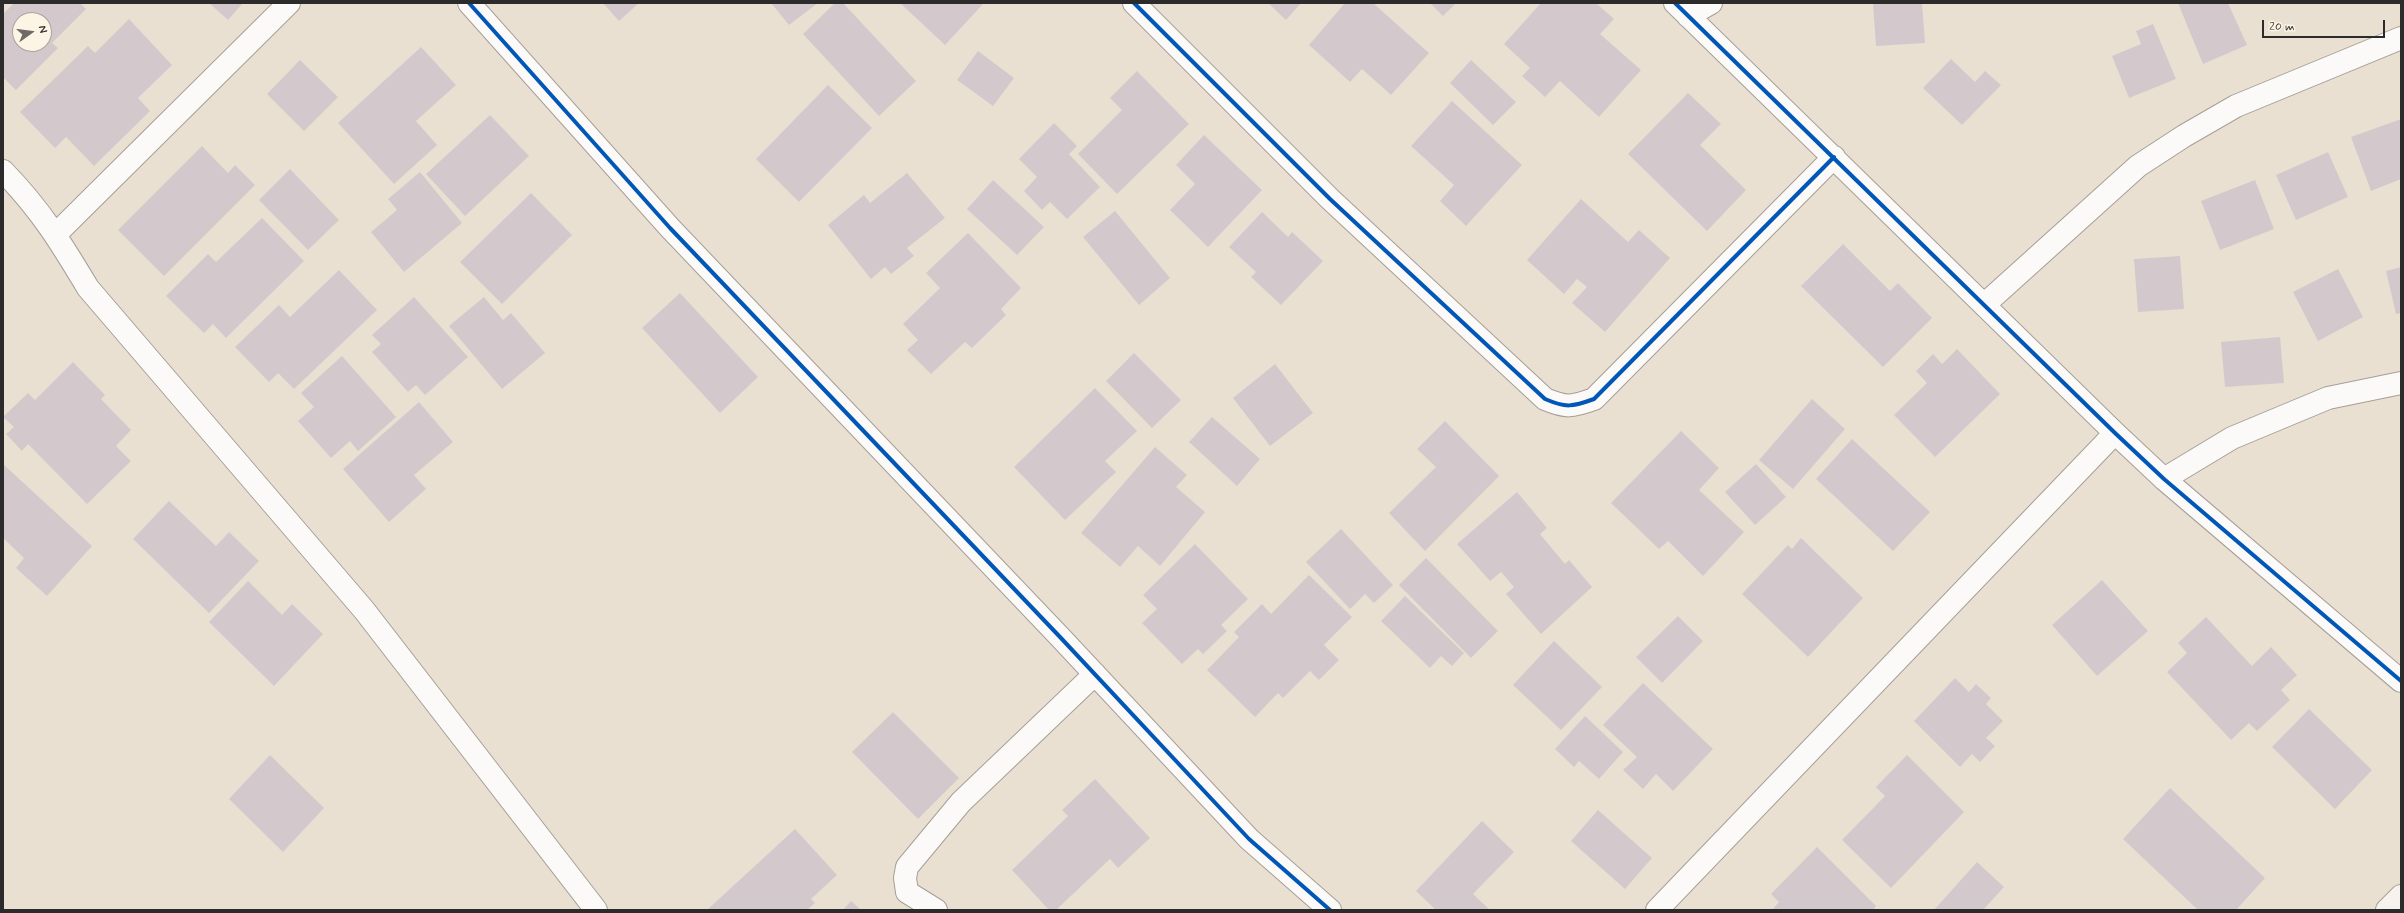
<!DOCTYPE html>
<html>
<head>
<meta charset="utf-8">
<style>
	body { margin:0 }
	#map { position:relative; width:2404px; height:913px; overflow:hidden; background:#eae0d2; font-family:Mynerve,sans-serif }
	canvas { display:block }
	.frame { position:absolute; inset:0; border:4px solid #2b2b2b; pointer-events:none }
	.north { position:absolute; left:12px; top:12px; width:40px; height:40px; box-sizing:border-box; background:#fcf5e5; border:1px solid #a8a49b; border-radius:50%; rotate:76deg; font-size:11px; font-weight:700; line-height:16px; text-align:center; color:#2b2b2b }
	.north::after { content:''; display:block; margin:auto; width:14px; height:18px; background:#6e6a65; clip-path:polygon(50% 0,100% 100%,50% 72%,0 100%) }
	.scale { position:absolute; left:2262px; top:20px; width:123px; height:18px; box-sizing:border-box; border:2px solid #2b2b2b; border-top:0; padding-left:5px; font-size:12px; line-height:14px; white-space:nowrap; color:#2b2b2b; -webkit-text-stroke:3px #fcf5e5; paint-order:stroke }
</style>
</head>
<body>
<div id="map">
<canvas width="2404" height="913"></canvas>
<div class="frame"></div>
<div class="north">N</div>
<div class="scale">20 m</div>
</div>
<script>
const context = document.querySelector('canvas').getContext('2d');
context.lineJoin = 'round';
function paint(path, color) { context.fillStyle = color; context.fill(path, 'evenodd'); }
function trace(path, color, width, dash) { context.strokeStyle = color; context.lineWidth = width; context.lineCap = dash ? 'butt' : 'round'; context.setLineDash(dash || []); context.stroke(path); }
const building = new Path2D(`
	M14 3H80L86 9 52 43 58 48 16 90 3 77V14ZM20 20H44V44H20Z
	M209 3H243L228 20Z
	M603 3H639L619 21Z
	M771 3H818L789 25Z
	M835 3H843L916 81 879 116 803 34Z
	M902 3H984L945 45 901 4Z
	M1268 3H1301L1286 20Z
	M1345 3H1373L1429 53 1391 95 1362 69 1350 82 1309 45Z
	M1430 3H1456L1443 16Z
	M1541 3H1596L1614 19 1600 34 1641 70 1599 117 1560 81 1545 97 1522 76 1530 68 1504 44Z
	M1873 3H1922L1925 43 1876 46Z
	M2178 3H2228L2247 45 2203 64Z
	M129 19 172 65 138 98 150 111 94 166 66 137 55 148 20 112 88 46 95 53Z
	M2153 24 2176 79 2129 98 2112 56 2141 44 2136 31Z
	M421 47 456 85 416 121 437 145 394 184 338 123Z
	M978 51 1014 78 993 106 957 80Z
	M1951 59 1975 82 1985 71 2001 85 1962 125 1923 88Z
	M300 60 338 97 304 131 267 94Z
	M1471 60 1516 102 1493 125 1450 83Z
	M1137 71 1189 124 1117 194 1078 154 1122 110 1110 98Z
	M828 85 872 128 799 202 756 159Z
	M1688 93 1721 124 1700 145 1746 190 1707 231 1628 154Z
	M1452 101 1522 165 1466 226 1440 201 1454 185 1411 146Z
	M490 115 529 156 465 216 426 174Z
	M2401 119V179L2371 191 2351 137Z
	M1054 123 1077 146 1069 154 1100 187 1067 219 1050 202 1042 210 1024 191 1037 177 1019 159Z
	M1204 135 1262 190 1208 247 1170 210 1195 184 1176 165Z
	M202 146 228 173 235 165 255 185 164 276 118 230Z
	M2328 152 2348 197 2296 220 2276 175Z
	M290 169 339 220 308 250 259 200Z
	M420 172 462 223 404 272 371 232 397 210 388 199Z
	M907 173 945 218 907 248 914 256 891 274 885 267 871 279 828 225 864 195 870 203Z
	M993 180 1044 227 1017 255 967 209Z
	M2255 180 2274 229 2220 250 2201 201Z
	M531 193 572 235 502 304 460 262Z
	M1581 199 1628 242 1639 230 1670 258 1605 332 1572 303 1587 287 1577 279 1564 294 1527 260Z
	M1115 211 1170 278 1139 305 1083 237Z
	M1262 212 1288 237 1292 232 1323 261 1281 305 1251 277 1256 272 1229 247Z
	M262 218 304 261 226 338 213 324 204 333 166 296 208 254 216 262Z
	M968 233 1021 288 1001 309 1006 315 972 348 965 342 931 374 907 350 918 340 903 324 940 288 926 273Z
	M1843 244 1890 291 1898 283 1932 318 1883 367 1801 286Z
	M2180 256 2184 309 2138 312 2134 259Z
	M2401 267V313L2396 314 2386 271Z
	M2338 269 2363 317 2318 341 2293 292Z
	M339 270 377 310 294 389 278 373 269 382 235 347 279 305 290 317Z
	M680 293 758 377 720 413 642 328Z
	M414 297 468 357 425 395 416 385 408 392 372 352 381 344 372 335Z
	M484 297 503 320 511 313 545 353 502 389 449 326Z
	M2280 337 2284 383 2225 387 2221 342Z
	M1957 349 2000 394 1935 457 1894 415 1927 383 1916 371 1933 354 1942 364Z
	M1134 353 1181 400 1152 428 1106 381Z
	M342 356 396 417 358 451 350 441 331 458 298 421 314 407 301 393Z
	M73 362 105 395 101 399 131 430 116 446 131 461 87 504 28 444 22 451 6 434 14 427 3 417 28 393 35 400Z
	M1275 364 1313 413 1270 446 1233 398Z
	M1095 388 1137 431 1105 461 1116 472 1065 520 1014 467Z
	M1812 399 1845 429 1793 489 1759 460Z
	M419 402 453 442 414 475 426 489 389 522 343 469Z
	M1212 417 1260 459 1237 486 1189 442Z
	M1445 421 1499 476 1425 551 1389 513 1436 467 1417 449Z
	M1681 431 1719 468 1699 490 1744 532 1703 576 1668 541 1659 549 1611 503Z
	M1852 439 1930 512 1893 551 1816 479Z
	M1155 447 1187 475 1176 487 1205 512 1160 566 1138 546 1120 567 1081 533Z
	M3 464 92 546 47 596 16 568 24 558 3 538Z
	M1756 464 1786 497 1755 525 1725 492Z
	M1517 492 1547 528 1540 534 1565 564 1569 560 1592 587 1541 634 1506 594 1514 587 1501 572 1490 581 1457 544Z
	M169 501 216 546 229 532 259 561 209 613 133 539Z
	M1341 529 1393 585 1374 603 1365 594 1350 609 1306 562Z
	M1801 538 1863 598 1808 657 1742 594 1788 545 1792 549Z
	M1195 544 1248 599 1221 625 1227 631 1203 654 1198 649 1182 664 1142 623 1157 609 1143 595Z
	M1426 558 1498 631 1471 658 1399 585Z
	M1309 575 1352 617 1324 645 1339 660 1319 680 1310 671 1283 698 1278 693 1255 717 1207 670 1239 637 1234 632 1262 604 1271 614Z
	M2102 580 2148 631 2097 676 2052 625Z
	M248 581 282 615 292 604 323 634 274 686 209 622Z
	M1405 596 1464 653 1452 666 1441 656 1430 668 1381 621Z
	M1678 616 1703 641 1662 683 1636 657Z
	M2206 617 2252 666 2271 647 2297 675 2281 690 2290 700 2257 731 2249 723 2231 740 2167 672 2187 653 2178 643Z
	M1554 641 1602 687 1561 730 1513 685Z
	M1955 678 1969 692 1976 684 1991 698 1986 704 2003 721 1986 738 1995 746 1980 762 1972 754 1960 767 1914 721Z
	M1643 683 1713 749 1673 791 1656 774 1643 789 1623 770 1637 757 1603 725Z
	M2309 709 2372 770 2335 809 2272 747Z
	M893 712 959 778 918 819 852 752Z
	M1585 716 1623 752 1599 779 1579 761 1574 767 1555 749Z
	M270 755 324 808 283 852 229 799Z
	M1907 755 1964 812 1891 888 1842 840 1885 796 1876 787Z
	M1095 779 1150 838 1118 868 1110 859 1056 910H1049L1012 870 1068 816 1062 810Z
	M2170 788 2265 878 2236 910H2198L2123 839Z
	M1598 810 1652 858 1625 889 1571 841Z
	M1482 821 1514 852 1473 894 1490 910H1436L1416 891Z
	M795 829 837 875 811 899 815 903 807 910H707Z
	M1817 847 1876 906 1873 910H1772L1779 902 1771 894Z
	M1977 862 2004 887 1983 910H1934Z
	M851 901 861 910H843Z`);
const minor = new Path2D(`
	M469 3 670 228 1060 637 1249 839 1330 910
	M1134 3 1330 199 1545 399C1566 408 1572 407 1594 399L1834 157
	M1675 3 2115 433 2164 479 2401 681
	M1688 16 1711 3
	M3 171C41 210 61 243 88 288L364 610 596 910
	M56 234 289 3
	M1985 304 2138 166 2184 136 2236 106 2401 38
	M2164 479 2232 438 2328 398 2401 383
	M936 910 907 892 905 878 907 867 961 802 1095 674
	M1657 910 2115 433`);
const secondary = new Path2D(`
	M2387 910 2401 896`);
const cycleway = new Path2D(`
	M469 3 670 228 1060 637 1249 839 1330 910
	M1134 3 1330 199 1545 399C1566 408 1572 407 1594 399L1834 157
	M1675 3 2115 433 2164 479 2401 681`);
paint(building, '#d3c9cc');
trace(minor, '#a59f97', 24);
trace(secondary, '#a59f97', 24);
trace(minor, '#fcfaf8', 22);
trace(secondary, '#f6f2ee', 22);
trace(cycleway, '#0057b8', 4);
</script>
</body>
</html>
